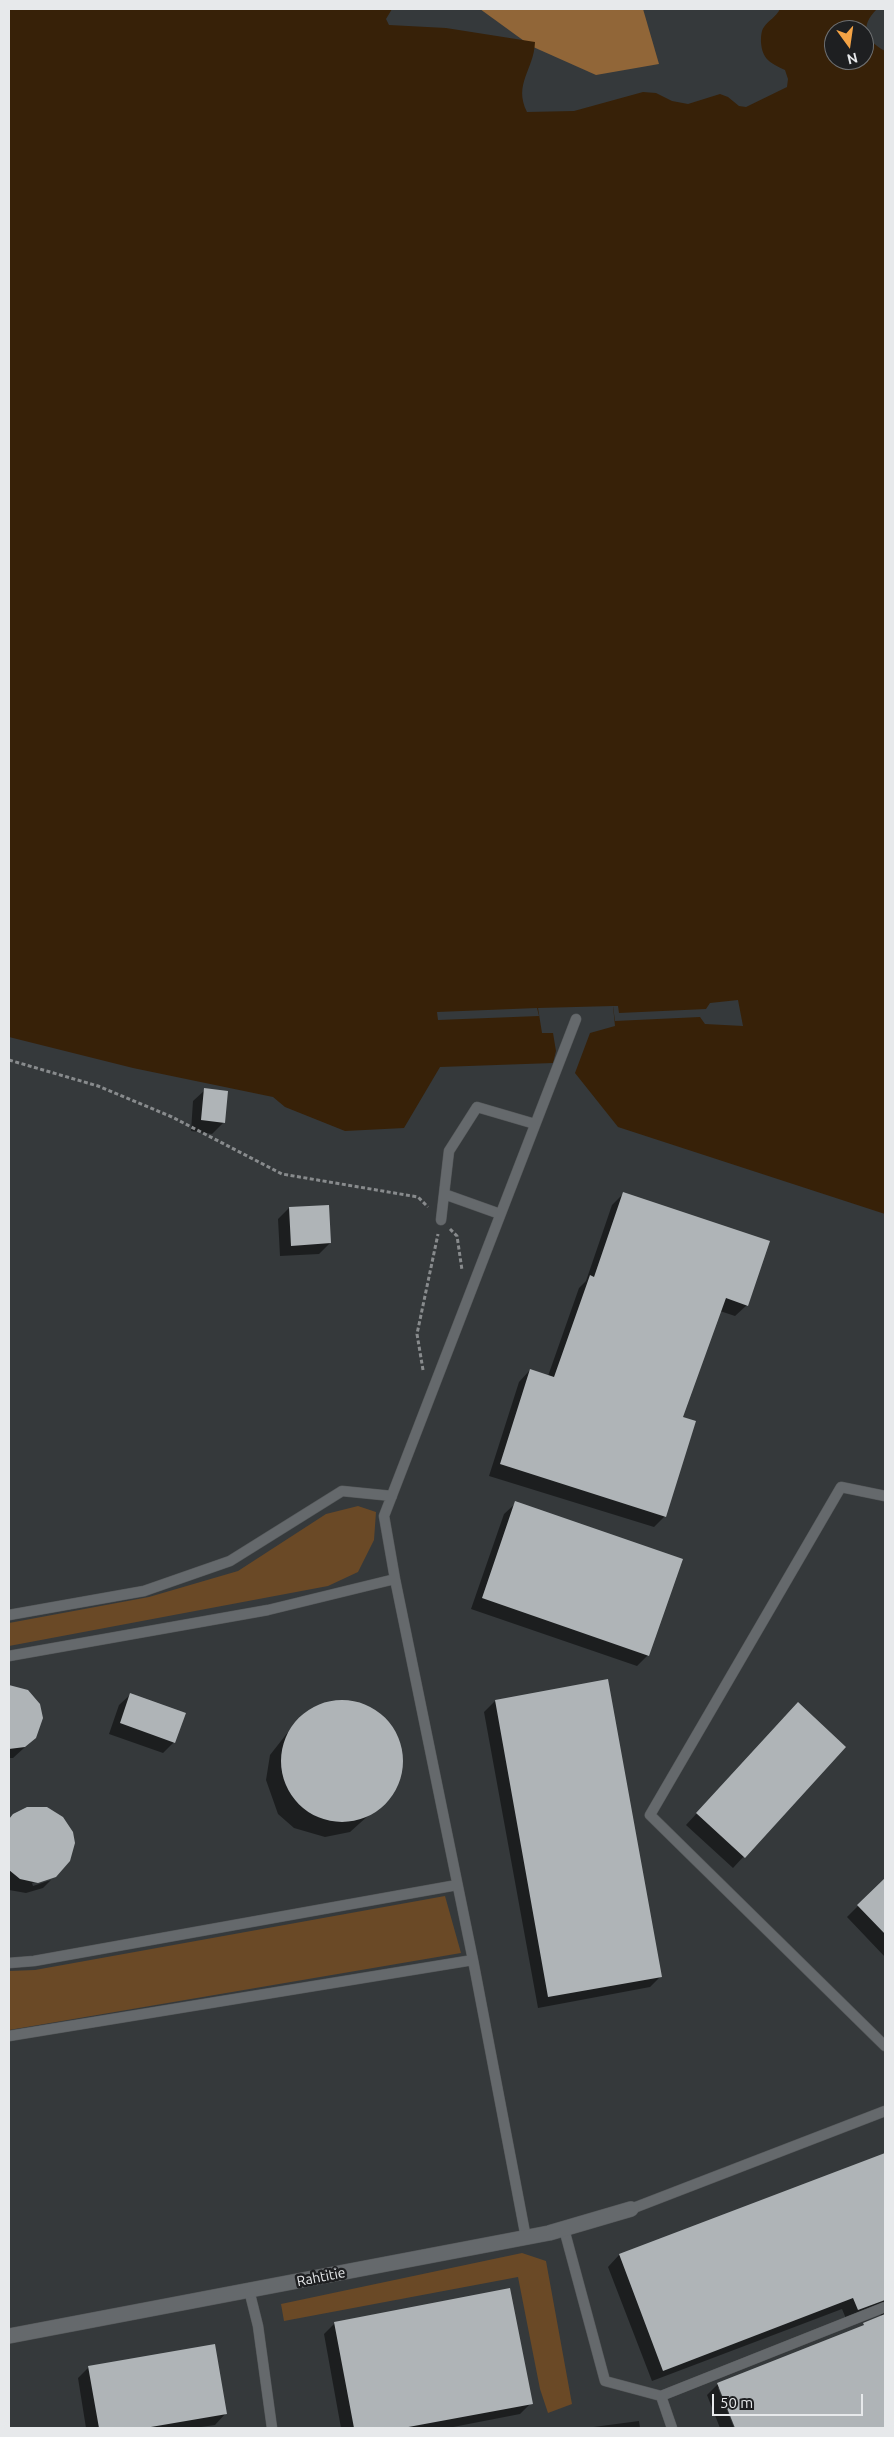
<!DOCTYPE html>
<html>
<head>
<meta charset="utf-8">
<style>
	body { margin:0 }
	#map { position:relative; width:894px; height:2437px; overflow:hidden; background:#35393b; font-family:Ubuntu,sans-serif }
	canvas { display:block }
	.frame { position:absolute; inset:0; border:10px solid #e7e9eb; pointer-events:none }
	.north { position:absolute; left:824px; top:20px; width:50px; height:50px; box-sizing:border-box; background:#1e1f21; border:1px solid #6e7072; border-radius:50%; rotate:166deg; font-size:14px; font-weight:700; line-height:20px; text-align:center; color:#e7e9eb }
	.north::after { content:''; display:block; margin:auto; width:18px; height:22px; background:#f5a345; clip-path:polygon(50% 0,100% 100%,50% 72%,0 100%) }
	.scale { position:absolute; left:712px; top:2394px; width:151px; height:22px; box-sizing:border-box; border:2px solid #e7e9eb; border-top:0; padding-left:6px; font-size:15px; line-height:18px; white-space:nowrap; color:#e7e9eb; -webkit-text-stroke:4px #1e1f21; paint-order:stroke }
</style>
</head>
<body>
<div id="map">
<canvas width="894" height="2437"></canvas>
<div class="frame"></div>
<div class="north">N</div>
<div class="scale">50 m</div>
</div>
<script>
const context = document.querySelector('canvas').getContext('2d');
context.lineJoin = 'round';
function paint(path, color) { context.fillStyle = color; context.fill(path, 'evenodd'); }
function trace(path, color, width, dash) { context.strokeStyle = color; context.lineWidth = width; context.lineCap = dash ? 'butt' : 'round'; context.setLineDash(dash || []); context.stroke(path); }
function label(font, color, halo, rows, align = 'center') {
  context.font = font + ' Ubuntu,sans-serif'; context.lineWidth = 5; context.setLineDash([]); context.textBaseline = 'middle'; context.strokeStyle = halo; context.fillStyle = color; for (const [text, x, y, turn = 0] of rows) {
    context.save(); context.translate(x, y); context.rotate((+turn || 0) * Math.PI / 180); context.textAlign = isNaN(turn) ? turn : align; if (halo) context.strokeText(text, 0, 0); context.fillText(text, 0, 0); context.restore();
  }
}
const green = new Path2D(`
	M358 1506 376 1512 374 1540 358 1572 328 1586 9 1646V1623L149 1597 238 1571 326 1514Z
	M445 1896 461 1953 9 2030V1971L35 1970Z
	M522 2253 546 2261 572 2404 548 2413 540 2389 518 2277 284 2321 281 2304Z`);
const forest = new Path2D(`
	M480 9H643L659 64 596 75 531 46Z`);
const water = new Path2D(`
	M9 9H392L386 19 389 25 446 28 535 42C534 70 513 84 527 112L574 111 643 92 656 93 672 101 688 104 720 94 728 97 739 106 746 107 787 87 788 79 785 70C770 63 762 59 761 42 761 37 761 31 764 27 769 20 776 17 780 9H877C859 27 865 40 885 51V1214L618 1127 575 1073 590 1033 615 1026 613 1006 538 1008 542 1033H553L556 1051 553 1063 440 1067 404 1128 345 1131 285 1107 273 1097 133 1068 9 1037ZM834 30H864V60H834Z`);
const pier = new Path2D(`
	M738 1000 743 1026 705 1024 700 1017 615 1021 613 1006H618L619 1013 706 1009 710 1003Z
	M537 1008 539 1016 438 1020 437 1012Z`);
const shadow = new Path2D(`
	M205 1090 224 1122 212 1134 191 1131 193 1101Z
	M623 1194 747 1305 735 1316 720 1311 682 1418 665 1516 654 1527 489 1476 519 1382 530 1370 548 1376 579 1288 586 1281 612 1205Z
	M289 1208 330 1243 319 1254 280 1256 278 1219Z
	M516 1503 648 1655 637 1666 471 1609 504 1514Z
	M9 1687 28 1692 35 1738 13 1758H9Z
	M131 1694 174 1742 163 1753 109 1734 119 1705Z
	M495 1701 661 1976 650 1987 538 2008 484 1712Z
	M331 1702H352L372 1709 386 1720 397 1738 402 1770 391 1797 379 1808V1806L350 1832 325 1837 294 1828 278 1814 266 1780 270 1755 292 1727 307 1712Z
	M787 1715 845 1747 733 1868 686 1825Z
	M14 1815 55 1876 32 1883 33 1886 51 1880 43 1888 26 1893 9 1890V1820Z
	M885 1879V1957L847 1917Z
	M885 2154V2428H736L720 2388H718L734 2428H720L707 2395 718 2384 860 2328 880 2317 881 2315 871 2311 847 2321 842 2309 652 2381 608 2267 619 2255Z
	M335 2323 531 2403 520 2414 448 2428H341L324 2334Z
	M89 2367 226 2413 215 2425 194 2428H86L78 2378Z
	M639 2421 640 2428H586Z`);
const building = new Path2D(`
	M204 1088 228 1091 225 1123 201 1120Z
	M623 1192 770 1241 748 1306 726 1298 683 1417 696 1421 666 1517 500 1464 530 1369 554 1377 590 1275 594 1277Z
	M329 1205 331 1243 291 1246 289 1207Z
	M515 1501 683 1559 649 1656 482 1598Z
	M608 1679 662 1977 548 1997 495 1700Z
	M9 1685 28 1690 40 1704 43 1718 36 1738 25 1747 9 1749Z
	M130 1693 186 1713 175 1743 120 1723Z
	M281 1761a61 61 0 1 1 122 0a61 61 0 1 1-122 0Z
	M798 1702 846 1747 745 1858 696 1813Z
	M27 1807H47L63 1817 73 1832 75 1843 70 1861 56 1877 38 1883 20 1879 9 1870V1819L13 1814Z
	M885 1878V1934L857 1905Z
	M885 2153V2300L858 2310 853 2298 663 2371 619 2254Z
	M510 2288 533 2404 403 2428H354L334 2322Z
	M885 2314V2428H735L717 2383 864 2325 863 2323Z
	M215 2344 227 2414 145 2428H99L88 2366Z`);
const path = new Path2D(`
	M9 1060 98 1086 172 1117 282 1174 418 1197 428 1207
	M450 1229 457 1236 462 1270
	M423 1370 417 1334 438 1234`);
const lane = new Path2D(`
	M444 1194 500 1214
	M441 1220 449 1151 477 1107 535 1124
	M885 1496 841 1487 650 1815 885 2046
	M9 1615 144 1591 230 1561 342 1491 392 1496
	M9 1656 268 1610 395 1579 384 1516 576 1019
	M473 1960 526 2238
	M9 1963 34 1961 457 1885
	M9 2036 473 1960 395 1579
	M631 2209 885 2111
	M564 2229 605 2381 661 2396 885 2307
	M249 2290 258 2326 272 2428
	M661 2396 672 2428`);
const street = new Path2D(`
	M9 2336 549 2233 631 2209`);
const streetNames = [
	["Rahtitie",321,2277,-11]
];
paint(green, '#6a4926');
paint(forest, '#916638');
paint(water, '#372108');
paint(pier, '#35393b');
paint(shadow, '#0007');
paint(building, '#afb4b7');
trace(lane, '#55585a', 11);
trace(street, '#55585a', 16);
trace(path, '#888b8d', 3, [4, 2.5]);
trace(lane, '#65696c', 10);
trace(street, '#65696c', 15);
label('14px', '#e7e9eb', '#1e1f21', streetNames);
</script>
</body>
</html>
